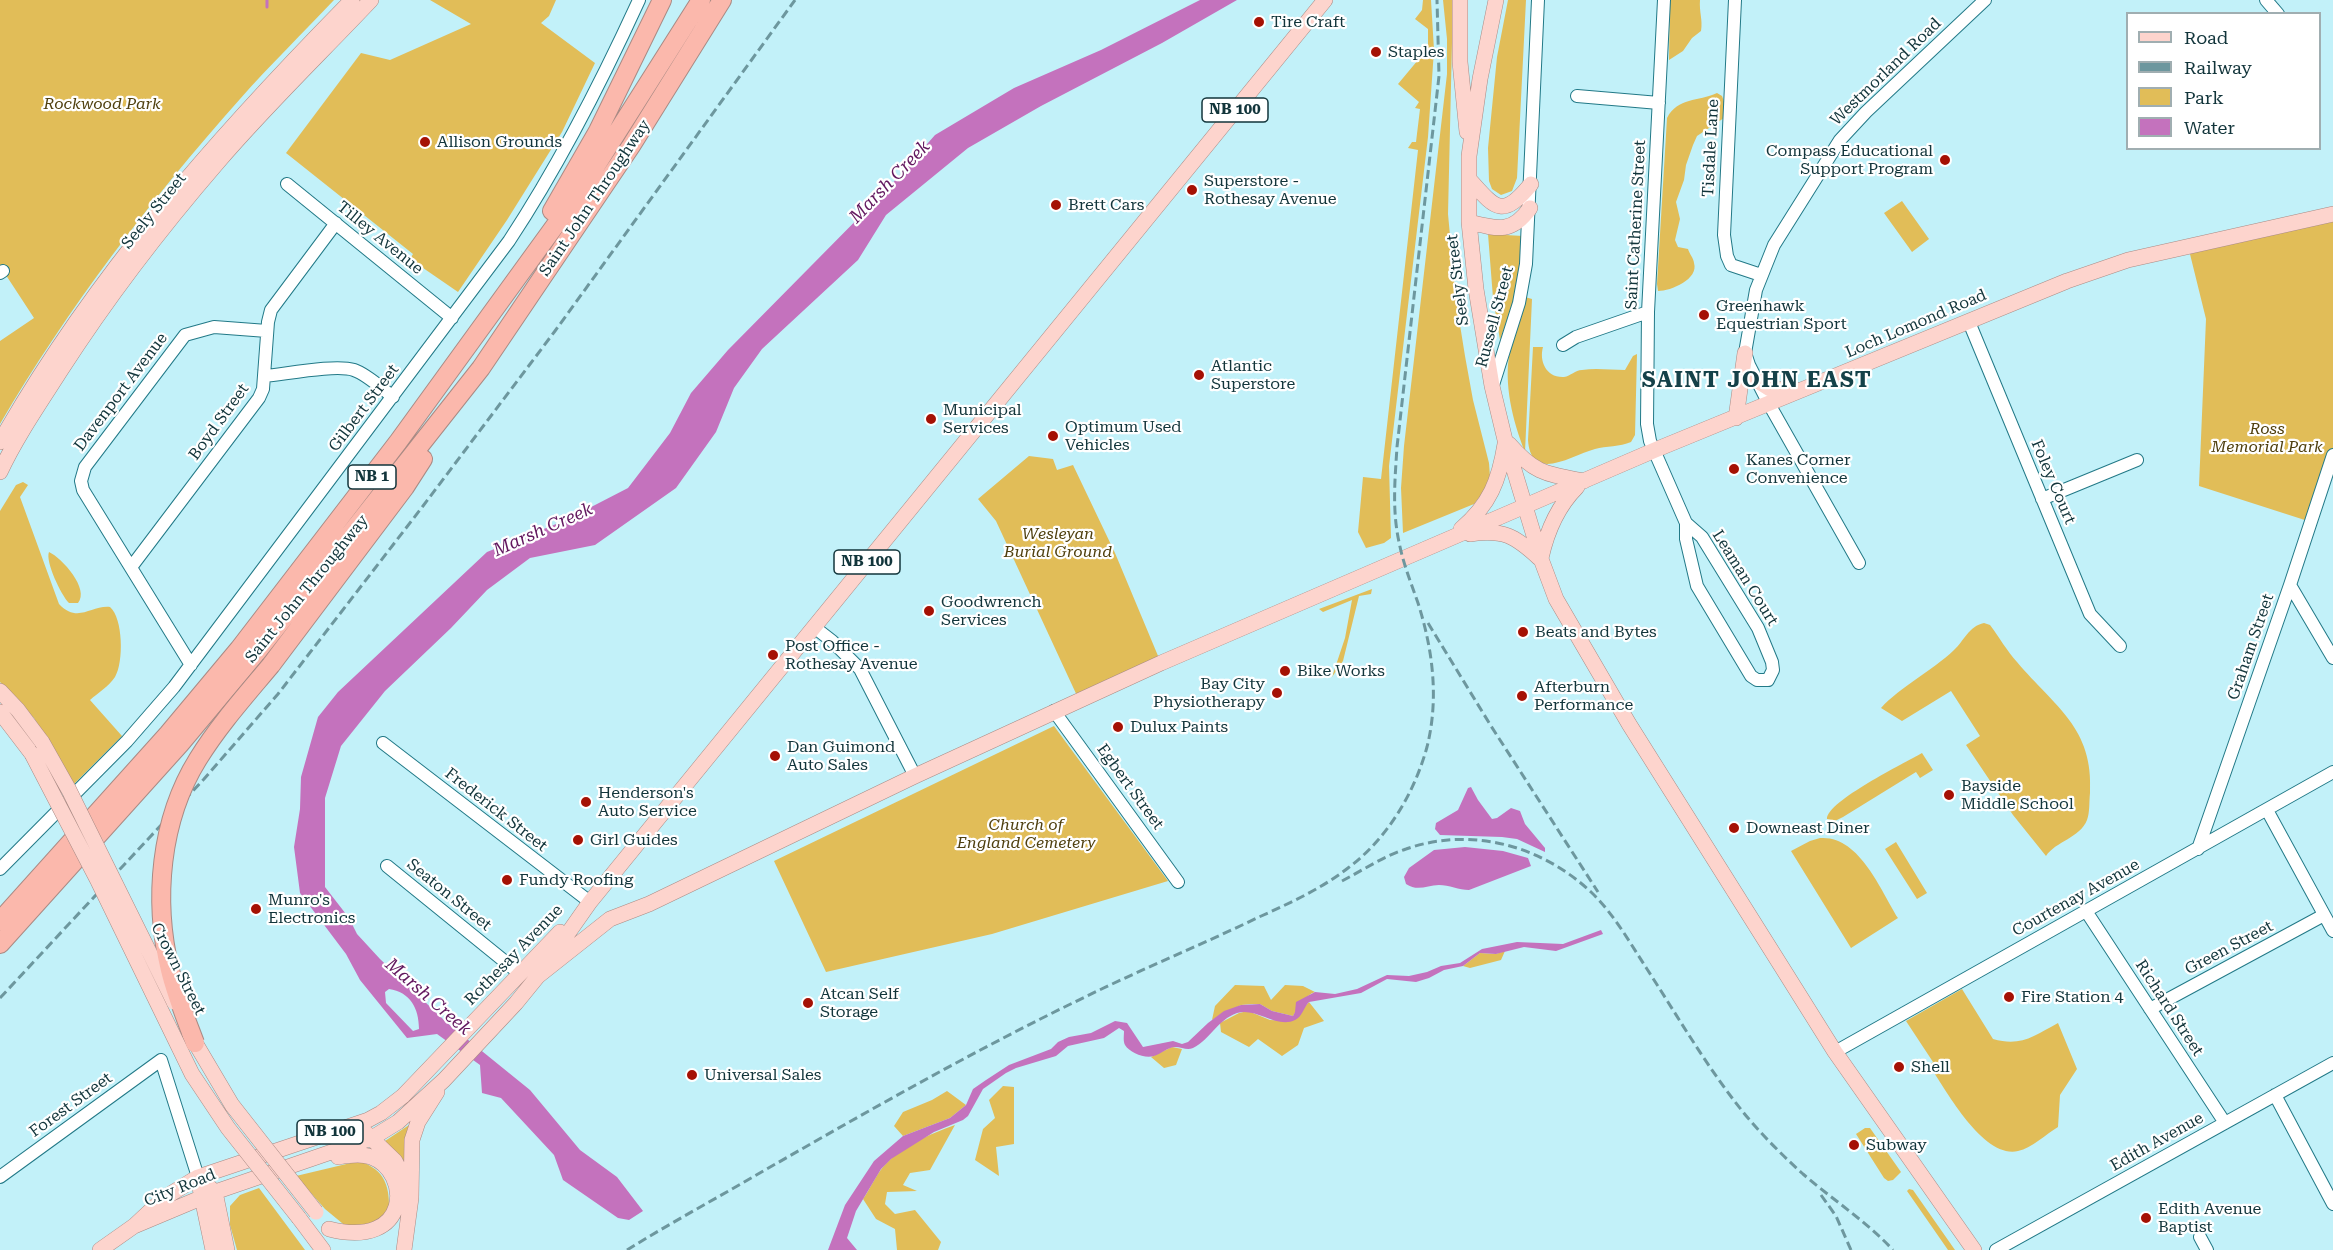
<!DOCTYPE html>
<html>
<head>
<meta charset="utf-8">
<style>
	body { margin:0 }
	#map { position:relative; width:2333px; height:1250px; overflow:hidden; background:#c2f1f9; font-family:"Roboto Serif",serif }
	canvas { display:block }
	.legend { position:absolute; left:2126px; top:12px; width:195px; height:138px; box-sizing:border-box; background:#fff; border:2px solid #a0aeb1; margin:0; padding:8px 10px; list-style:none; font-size:18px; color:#12353b }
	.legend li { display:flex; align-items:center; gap:12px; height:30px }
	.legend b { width:30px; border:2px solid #a0aeb1 }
</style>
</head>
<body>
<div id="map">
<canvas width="2333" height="1250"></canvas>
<ul class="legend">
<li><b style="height:8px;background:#fdd4cd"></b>Road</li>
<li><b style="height:8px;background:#6d979e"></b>Railway</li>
<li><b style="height:16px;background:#e1bd58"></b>Park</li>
<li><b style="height:16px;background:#c472bd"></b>Water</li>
</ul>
</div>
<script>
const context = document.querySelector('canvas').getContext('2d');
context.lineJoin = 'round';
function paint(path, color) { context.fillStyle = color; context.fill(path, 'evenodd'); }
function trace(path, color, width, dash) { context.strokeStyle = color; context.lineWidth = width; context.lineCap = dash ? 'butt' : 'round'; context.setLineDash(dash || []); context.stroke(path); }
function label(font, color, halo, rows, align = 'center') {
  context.font = font + ' "Roboto Serif",serif'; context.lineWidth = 4.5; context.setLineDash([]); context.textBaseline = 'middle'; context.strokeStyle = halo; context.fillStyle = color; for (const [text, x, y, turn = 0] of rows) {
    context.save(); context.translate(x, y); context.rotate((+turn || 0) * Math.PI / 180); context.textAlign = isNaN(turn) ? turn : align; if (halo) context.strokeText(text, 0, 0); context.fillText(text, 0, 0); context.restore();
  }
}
const green = new Path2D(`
	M0 0H334C303 33 270 65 240 99 150 200 68 308 0 424V341L34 318 0 266Z
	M430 0H556L549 16 541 23 595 63 562 132 507 220 458 292 410 259 413 254 286 153 361 53 390 60 471 24Z
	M1423 0H1431L1434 50 1428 137 1389 466 1391 538 1384 543 1366 548 1358 532 1363 477 1381 479 1418 150 1408 148 1412 142H1416L1420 109 1415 108 1419 102 1398 84 1428 48V29L1415 19 1422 10Z
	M1443 0H1453L1448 214 1456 300 1465 356 1473 400 1489 463 1490 477 1489 485 1474 504 1403 533 1401 488 1404 446 1447 74V39Z
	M1508 0H1526L1517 178 1512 191 1501 195 1492 189 1489 181 1488 148 1497 57Z
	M1670 0H1700C1699 12 1703 20 1701 31L1692 38 1683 51 1669 60Z
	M1717 93 1722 96 1726 107 1724 118 1697 136 1693 145 1686 165 1684 180 1676 202 1680 219 1675 240 1678 247 1688 249C1689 253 1694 259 1694 263 1699 279 1671 291 1658 291L1657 284 1667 118C1678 97 1698 102 1717 93Z
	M1902 201 1929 239 1912 252 1884 213Z
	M2333 214V455L2311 522 2199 486 2206 319 2188 246Z
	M1488 234 1523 236 1517 291 1500 340 1493 298Z
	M1525 297 1532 299 1525 452C1513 422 1503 383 1510 351 1513 333 1520 315 1525 297Z
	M1533 347H1543C1539 361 1546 378 1564 377 1571 376 1575 370 1582 370 1596 368 1611 370 1625 370L1633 356 1637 354 1635 435 1631 442C1620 447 1606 446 1595 449 1572 455 1531 484 1528 440Z
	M1029 456 1053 459 1057 470 1073 465 1115 553 1161 663 1079 700 996 521 978 499Z
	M23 482 28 485 20 497 59 604C78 624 91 605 110 607 123 618 124 662 115 677 109 686 98 693 90 700L122 736 74 784 34 718 0 682V511L16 485Z
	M49 552C62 558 90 589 78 603H69C61 595 45 561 49 552Z
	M1372 589 1371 594 1359 596 1343 661 1332 677 1345 638 1352 600 1323 612 1319 609Z
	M1984 623 1990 625C1999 637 2007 651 2017 662 2055 707 2094 728 2090 793 2089 802 2090 812 2087 820 2080 838 2056 841 2046 856L2013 815 1966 745 1980 736 1951 691 1902 721 1881 708C1900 687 1932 671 1954 650 1964 641 1969 626 1984 623Z
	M1054 726 1168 881 992 934 826 972 774 861Z
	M1922 753 1933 770 1920 778 1916 772 1843 817 1835 821 1827 819C1827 801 1905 763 1922 753Z
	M1820 838C1859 835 1880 889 1898 918L1851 948 1791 851 1810 841Z
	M1896 842 1927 893 1917 899 1885 849Z
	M1505 951 1501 960 1470 968 1463 966 1480 953 1496 954Z
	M1235 985 1264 986 1271 1000 1285 985 1303 986 1315 992C1305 995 1298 1008 1293 1016L1272 1011 1260 1004H1252L1241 1005 1212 1020 1215 1006Z
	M1962 989 1993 1039C2021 1047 2034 1036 2058 1023L2077 1069 2060 1095 2058 1127C2046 1134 2032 1148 2018 1151 1983 1159 1946 1090 1929 1065L1933 1062 1906 1021Z
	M1309 1002 1324 1021 1304 1028 1298 1045 1282 1056 1258 1039 1249 1047 1221 1032 1220 1023 1239 1013 1248 1011 1270 1020 1292 1021Z
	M1172 1047 1182 1049 1176 1065 1164 1068 1151 1057Z
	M1003 1086 1014 1087V1144L996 1147 999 1176 975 1160 983 1129 995 1118 989 1100Z
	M947 1091 966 1105 950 1118 903 1136 894 1126 903 1112 932 1100Z
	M409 1125V1126L404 1164 385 1141Z
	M955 1125 930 1170 910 1173 903 1185 917 1191 887 1192 885 1204 895 1214 915 1210 941 1242 938 1250H897L895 1229 876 1219 863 1199C870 1189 875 1177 883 1167 901 1146 930 1134 955 1125Z
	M1865 1128H1870L1901 1172 1893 1180 1888 1181 1884 1178 1856 1134Z
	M359 1161C386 1170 390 1187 389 1214L354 1233 325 1209 296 1176Z
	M259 1188 305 1250H237L230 1225V1206L240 1195Z
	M1909 1189 1913 1190 1955 1250H1948L1907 1191Z`);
const water = new Path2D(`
	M1200 0H1237L1162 43 1041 106 968 148 886 215 858 260 762 349 734 388 716 432 676 488 595 545 530 558 487 590 451 628 385 691 341 746 325 798V887L349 918 357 934 380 959 446 1022 530 1090 580 1150 617 1177 643 1211 629 1220 618 1218 563 1180 554 1155 501 1098 482 1093 480 1065 437 1034 407 1038 360 980 346 954 300 893 294 847 300 809 301 777 318 717 338 692 487 552 566 520 628 488 670 433 691 393 728 350 890 186 935 135 1014 88 1101 50ZM389 989C410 992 419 1008 419 1029L413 1031 386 1003 385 992Z
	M1471 787 1478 800 1492 819 1497 818 1511 808 1520 811 1525 824 1545 848V852L1517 839 1502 837 1440 835 1435 829 1436 823 1458 810 1468 788Z
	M1465 847 1503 851 1528 858 1531 866 1469 890C1459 890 1449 885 1439 885 1427 885 1418 892 1406 884L1404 877 1409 868 1434 850Z
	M1601 930 1603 934 1556 951 1524 947 1496 954 1480 953 1463 966 1444 970 1429 978 1416 982 1387 979 1361 993 1309 1002C1304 1007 1302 1017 1295 1020 1277 1029 1256 1007 1237 1013 1217 1020 1211 1039 1193 1048 1187 1051 1182 1047 1175 1047 1168 1047 1161 1054 1154 1056 1145 1059 1130 1053 1125 1045 1123 1041 1124 1036 1124 1031L1119 1028 1104 1038 1068 1046 1056 1056 1016 1068 1006 1073 983 1089 968 1116 963 1120 934 1132 891 1159 881 1169 856 1211 847 1238 857 1250H828L845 1205 874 1161 903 1136 950 1118 966 1105 973 1089 986 1080 1009 1065 1051 1049 1058 1042 1069 1037 1091 1033 1115 1021 1127 1023 1143 1047 1173 1041 1182 1044 1188 1042 1208 1023 1224 1011 1241 1005 1260 1004 1272 1011 1293 1016 1295 1012 1296 1002 1315 992 1335 994 1357 989 1387 975 1409 976 1427 972 1441 966 1460 963 1482 949 1517 942 1563 944Z`);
const stream = new Path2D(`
	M267 7V0`);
const minor = new Path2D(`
	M1664 0 1648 312 1647 424 1650 441 1686 523V539L1697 586 1751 676 1757 680H1768L1773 670 1772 662 1758 628 1702 537 1686 523
	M1735 0 1724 235 1727 256 1731 265 1761 275
	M2266 0 2278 14
	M1577 96 1659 103
	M287 184 452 318
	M0 273 3 271
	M1969 322 2090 614 2120 646
	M1563 345 1576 337 1648 312
	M265 376C286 374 336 364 354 370 368 375 381 388 393 397
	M1493 385 1519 303 1526 264 1538 0
	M2042 499 2137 460
	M1859 563 1769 404 1749 365 1745 353 1756 290 1774 245 1840 140 1866 112 1985 0
	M132 566 259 398 263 389 268 322 271 310 336 223
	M2290 585 2333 658
	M814 627 832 641 860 669 915 776
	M191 665 83 490 81 481 85 467 185 335 214 327 267 331
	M1054 711 1178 882
	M383 743 590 902
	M2267 810 2333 931
	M2198 849 2290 585 2333 455
	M387 866 519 973
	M0 869 127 741 174 687 509 241C559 165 601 83 639 0
	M2086 911 2225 1123
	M2150 1009 2324 915
	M1835 1052 2333 772
	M2275 1095 2333 1204
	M0 1177 161 1060 198 1177
	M2200 1237 2207 1250
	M1996 1250 2333 1063`);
const major = new Path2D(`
	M1460 0V62L1467 132
	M1496 0 1480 79 1469 156V222L1476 289 1492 386 1505 440 1541 559 1556 599 1629 724 1783 969 1835 1052 1974 1250
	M1469 179C1495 208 1502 220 1531 184
	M1469 222C1497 229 1512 234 1530 208
	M1756 380 1770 389 1796 390
	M1736 418 1745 353
	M0 442C94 276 219 135 352 0
	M1509 444C1535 474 1546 474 1584 481
	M0 472C17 436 40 403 61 370 108 297 161 228 218 162 266 106 320 54 371 0
	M1461 529C1490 504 1499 481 1505 444
	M1470 534C1504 529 1515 536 1539 558
	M1541 558C1547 531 1557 507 1577 487
	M0 691 18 710 42 742
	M0 712 32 754
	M538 976 610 919 649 904 915 776 1161 663 1655 450 2067 281 2128 260 2333 214
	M366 1133 395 1161 408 1186
	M209 1187 215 1192 227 1250
	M200 1188 213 1250
	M299 1218 323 1250
	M134 1226 215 1192 372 1138 398 1122 444 1080 516 1003 538 976 590 902 1325 0
	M329 1229C411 1250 412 1172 371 1157 361 1153 349 1155 338 1157
	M100 1250 134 1226 164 1198 198 1177 368 1120 381 1113 403 1096 560 932
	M404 1250 411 1198 412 1140 418 1122 437 1092`);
const highway = new Path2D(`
	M552 211 598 131 662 0
	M271 665 405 487 423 459
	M0 921 168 734 239 649 398 442 578 194 701 0
	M0 944 180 744 253 657 481 368 631 146 722 0`);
const rail = new Path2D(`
	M1428 623 1491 726 1598 892
	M1342 881C1363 870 1384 856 1406 849 1472 826 1542 846 1591 892 1614 914 1630 943 1647 969 1678 1017 1707 1067 1743 1112 1761 1134 1782 1155 1803 1174 1833 1200 1866 1221 1893 1250
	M0 998 204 779 278 694 423 506 555 331 795 0
	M1821 1195 1836 1216 1851 1250
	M627 1250C672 1222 719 1197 765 1170 870 1110 975 1050 1085 997 1142 969 1201 945 1259 917 1290 903 1321 889 1348 868 1387 839 1414 794 1427 747 1439 699 1433 650 1418 603 1411 583 1403 563 1399 542 1392 510 1395 479 1397 447L1439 76 1437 0`);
const majorBridge = new Path2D(`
	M42 742 69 790 174 1002
	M32 754 97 879 192 1074 228 1128 299 1218
	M190 1034 232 1105 316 1212`);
const highwayBridge = new Path2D(`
	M195 1043C186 1019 176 995 170 970 153 900 160 820 198 759 219 725 246 695 271 665`);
const markers = [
	[1259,22,6,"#a51104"],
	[1376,52,6,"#a51104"],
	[425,142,6,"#a51104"],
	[1945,160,6,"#a51104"],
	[1192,190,6,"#a51104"],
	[1056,205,6,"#a51104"],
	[1704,315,6,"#a51104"],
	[1199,375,6,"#a51104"],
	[931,419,6,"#a51104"],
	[1053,436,6,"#a51104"],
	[1734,469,6,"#a51104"],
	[929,611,6,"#a51104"],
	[1523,632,6,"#a51104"],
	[773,655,6,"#a51104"],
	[1285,671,6,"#a51104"],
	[1277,693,6,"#a51104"],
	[1522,696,6,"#a51104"],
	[1118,727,6,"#a51104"],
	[775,756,6,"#a51104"],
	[1949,795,6,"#a51104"],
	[586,802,6,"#a51104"],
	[1734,828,6,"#a51104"],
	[578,840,6,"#a51104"],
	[507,880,6,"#a51104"],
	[256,909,6,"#a51104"],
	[2009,997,6,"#a51104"],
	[808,1003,6,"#a51104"],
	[1899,1067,6,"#a51104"],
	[692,1075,6,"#a51104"],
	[1854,1145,6,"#a51104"],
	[2146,1218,6,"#a51104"]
];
const shields = [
	[1235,110,66],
	[372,477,48],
	[867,562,66],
	[330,1132,66]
];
const shieldNames = [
	["NB 100",1235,110],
	["NB 1",372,477],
	["NB 100",867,562],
	["NB 100",330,1132]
];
const poiNames = [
	["Tire Craft",1271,22],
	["Staples",1388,52],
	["Allison Grounds",437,142],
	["Compass Educational",1933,151,"right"],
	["Support Program",1933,169,"right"],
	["Superstore -",1204,181],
	["Rothesay Avenue",1204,199],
	["Brett Cars",1068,205],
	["Greenhawk",1716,306],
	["Equestrian Sport",1716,324],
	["Atlantic",1211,366],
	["Superstore",1211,384],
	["Municipal",943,410],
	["Services",943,428],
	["Optimum Used",1065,427],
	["Vehicles",1065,445],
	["Kanes Corner",1746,460],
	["Convenience",1746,478],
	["Goodwrench",941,602],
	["Services",941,620],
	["Beats and Bytes",1535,632],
	["Post Office -",785,646],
	["Rothesay Avenue",785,664],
	["Bike Works",1297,671],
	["Bay City",1265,684,"right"],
	["Physiotherapy",1265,702,"right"],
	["Afterburn",1534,687],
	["Performance",1534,705],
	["Dulux Paints",1130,727],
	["Dan Guimond",787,747],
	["Auto Sales",787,765],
	["Bayside",1961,786],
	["Middle School",1961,804],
	["Henderson's",598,793],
	["Auto Service",598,811],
	["Downeast Diner",1746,828],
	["Girl Guides",590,840],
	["Fundy Roofing",519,880],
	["Munro's",268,900],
	["Electronics",268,918],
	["Atcan Self",820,994],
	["Storage",820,1012],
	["Fire Station 4",2021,997],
	["Shell",1911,1067],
	["Universal Sales",704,1075],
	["Subway",1866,1145],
	["Edith Avenue",2158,1209],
	["Baptist",2158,1227]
];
const streetNames = [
	["Westmorland Road",1886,72,-44],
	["Tisdale Lane",1711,148,-87],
	["Saint John Throughway",595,198,-56],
	["Seely Street",154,211,-51],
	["Saint Catherine Street",1636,225,-87],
	["Tilley Avenue",380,238,39],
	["Seely Street",1458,280,-97],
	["Russell Street",1495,317,-75],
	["Loch Lomond Road",1916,324,-23],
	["Davenport Avenue",121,392,-53],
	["Gilbert Street",364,408,-53],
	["Boyd Street",219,422,-54],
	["Foley Court",2053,482,67],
	["Leaman Court",1745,578,58],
	["Saint John Throughway",307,589,-51],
	["Graham Street",2251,647,-71],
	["Egbert Street",1130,787,54],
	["Frederick Street",496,810,38],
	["Seaton Street",449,895,39],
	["Courtenay Avenue",2076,898,-29],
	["Green Street",2229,948,-28],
	["Rothesay Avenue",514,955,-46],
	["Crown Street",178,969,63],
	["Richard Street",2169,1008,57],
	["Forest Street",71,1105,-36],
	["Edith Avenue",2157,1142,-29],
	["City Road",180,1188,-22]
];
const parkNames = [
	["Rockwood Park",102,104],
	["Ross",2267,429],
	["Memorial Park",2267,447],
	["Wesleyan",1058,534],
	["Burial Ground",1058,552],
	["Church of",1026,825],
	["England Cemetery",1026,843]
];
const waterNames = [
	["Marsh Creek",890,182,-46],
	["Marsh Creek",543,530,-24],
	["Marsh Creek",428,997,41]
];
const districtNames = [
	["SAINT JOHN EAST",1757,381]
];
paint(green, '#e1bd58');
paint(water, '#c472bd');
trace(stream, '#c472bd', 3);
trace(minor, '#227987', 14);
trace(major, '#a98a84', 16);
trace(highway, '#a98a84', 20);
trace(minor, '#fff', 12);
trace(major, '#fdd4cd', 15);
trace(highway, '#fbb8ac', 18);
trace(rail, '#6d979e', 3, [9, 4.5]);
trace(majorBridge, '#a98a84', 16, []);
trace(highwayBridge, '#a98a84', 20, []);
trace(majorBridge, '#fdd4cd', 15);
trace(highwayBridge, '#fbb8ac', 18);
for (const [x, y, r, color] of markers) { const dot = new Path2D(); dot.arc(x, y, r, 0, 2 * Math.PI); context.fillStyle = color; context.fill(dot); trace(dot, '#fff', 2); }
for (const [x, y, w] of shields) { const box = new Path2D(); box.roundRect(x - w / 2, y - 12, w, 24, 4.5); context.fillStyle = '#fff'; context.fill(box); trace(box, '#12353b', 1.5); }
label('bold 15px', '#12353b', null, shieldNames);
label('16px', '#12353b', '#fff', poiNames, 'left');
label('16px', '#12353b', '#fff', streetNames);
label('italic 16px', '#50400f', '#fff', parkNames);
label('italic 18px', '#62185f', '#fff', waterNames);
context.letterSpacing = '1.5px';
label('bold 22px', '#154149', '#fff', districtNames);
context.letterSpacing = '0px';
</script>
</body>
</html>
